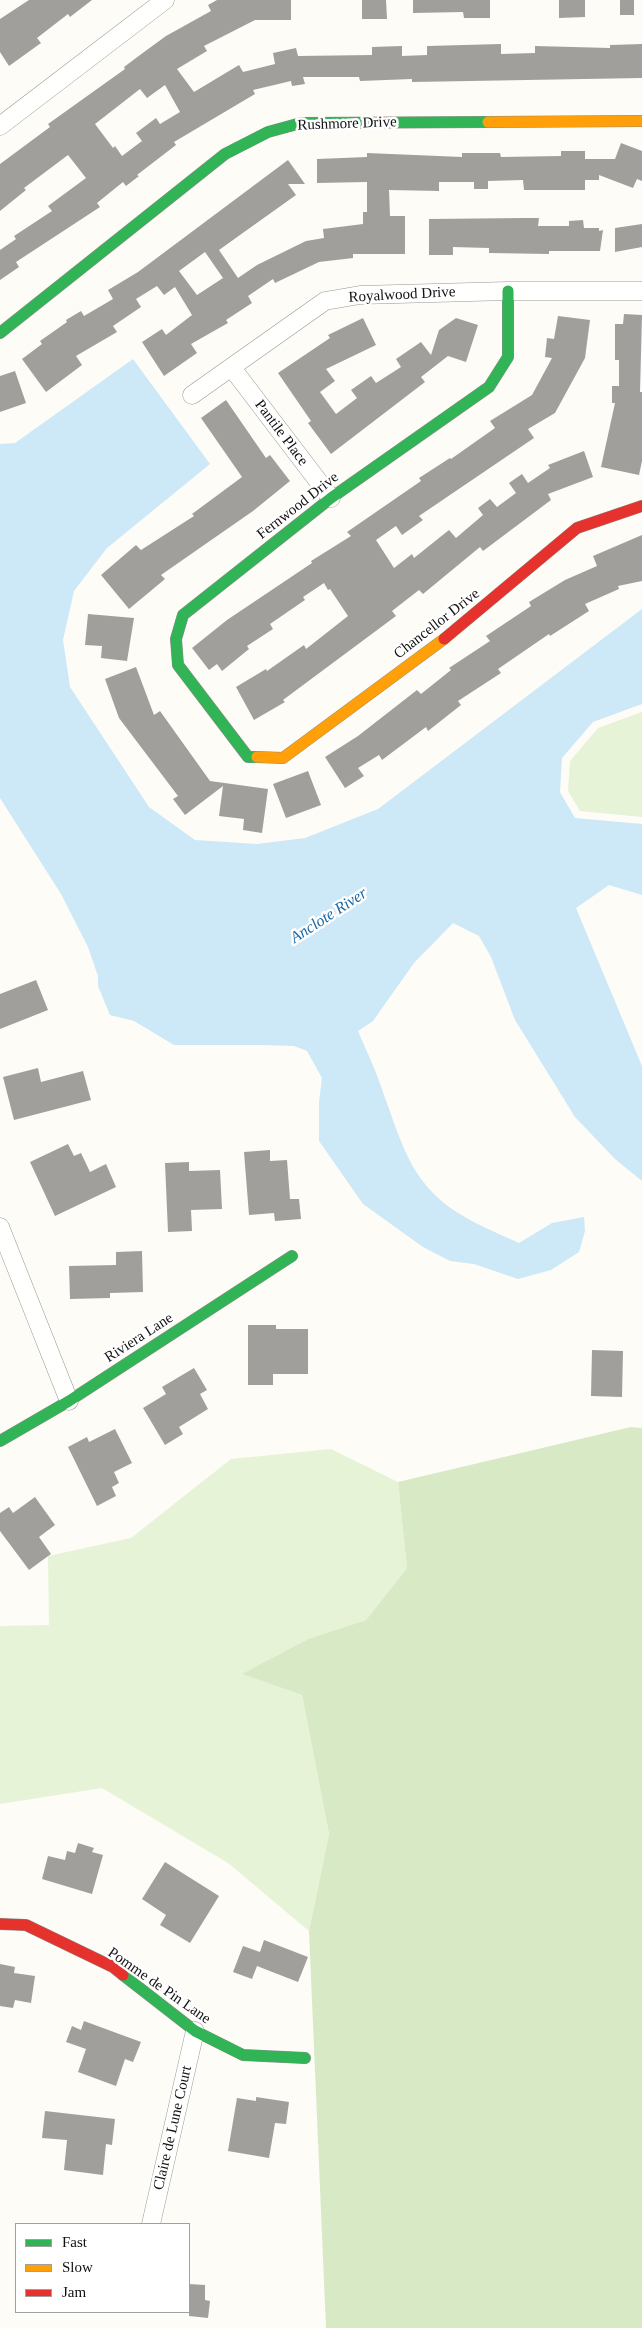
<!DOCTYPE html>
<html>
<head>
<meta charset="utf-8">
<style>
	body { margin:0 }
	#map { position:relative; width:642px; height:2328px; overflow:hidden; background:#fdfcf7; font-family:"Times New Roman",serif }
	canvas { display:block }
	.legend { position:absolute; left:15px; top:2223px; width:175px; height:90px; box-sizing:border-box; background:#fff; border:1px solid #a0a0a0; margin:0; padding:6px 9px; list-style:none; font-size:15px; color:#111 }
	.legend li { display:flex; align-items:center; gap:10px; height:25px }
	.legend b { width:25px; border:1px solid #a0a0a0 }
</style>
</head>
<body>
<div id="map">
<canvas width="642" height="2328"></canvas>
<ul class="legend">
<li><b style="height:6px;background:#30b455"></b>Fast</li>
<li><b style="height:6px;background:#ff9f0a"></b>Slow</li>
<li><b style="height:6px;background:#e5322d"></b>Jam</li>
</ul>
</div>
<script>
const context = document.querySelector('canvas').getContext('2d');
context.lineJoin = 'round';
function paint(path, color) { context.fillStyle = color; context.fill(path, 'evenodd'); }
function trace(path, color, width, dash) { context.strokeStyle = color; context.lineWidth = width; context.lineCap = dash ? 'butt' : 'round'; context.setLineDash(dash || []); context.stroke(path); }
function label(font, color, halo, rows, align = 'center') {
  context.font = font + ' "Times New Roman",serif'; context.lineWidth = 5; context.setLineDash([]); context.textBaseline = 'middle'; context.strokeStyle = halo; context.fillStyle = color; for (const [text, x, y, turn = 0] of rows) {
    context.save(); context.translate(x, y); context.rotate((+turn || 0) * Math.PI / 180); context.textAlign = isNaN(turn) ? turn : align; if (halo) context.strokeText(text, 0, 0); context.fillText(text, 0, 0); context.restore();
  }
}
const green = new Path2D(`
	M642 712V817L580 811 568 791 570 761 598 728Z
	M331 1449 398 1482 407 1568 366 1620 308 1639 243 1674 302 1695 329 1834 309 1931 228 1863 102 1788 0 1804V1626L49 1625 48 1556 131 1538 231 1459Z`);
const forest = new Path2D(`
	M631 1427 642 1428V2328H326L309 1931 329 1834 302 1695 242 1674 308 1639 366 1620 407 1568 398 1482Z`);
const water = new Path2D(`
	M133 359 210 464 107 548 74 591 63 640 70 687 149 807 195 840 257 844 305 838 378 809 642 609V704L593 722 562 758 560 792 575 818 642 824V895L609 885 576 908 642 1066V1181L615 1159 575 1117 515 1020 491 957 479 936 453 923 414 963 373 1021 358 1031C367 1052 377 1073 384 1095 398 1132 406 1167 436 1196 459 1218 491 1230 519 1243L552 1223 584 1217 585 1231 579 1252 551 1270 518 1279 474 1264 450 1261 423 1247 363 1204 319 1141V1102L322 1078 307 1051 294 1046 262 1045H174L134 1021 110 1015 98 986V976L88 947 61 894 0 798V444L15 443Z`);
const building = new Path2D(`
	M29 0H92L70 17 68 14 37 38 41 43 9 66 0 52V19Z
	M217 0H291V20H255L204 46 207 51 177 69 194 92 239 65 243 72 275 64 273 53 296 48 298 56 372 55V47L402 46V56L427 55V46L501 44V54L535 53V46L610 48V45L642 44V78L412 82V79L360 81 359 77H303L305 84 292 86 291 81 253 90 255 94 174 142 176 145 137 175 139 176 126 186 123 182 97 203 100 207 16 262 19 267 0 280V250L16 239 14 236 52 211 48 206 86 178 68 155 24 188 26 190 0 211V164L50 127 48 124 125 69 124 67 140 55 166 36 211 11 208 5ZM165 85 180 112 160 124 156 118 136 133 142 141 122 156 115 146 113 148 95 124 140 89 147 98Z
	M362 0H386L387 19H362Z
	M413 0H490V18H464L463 12 413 13Z
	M559 0H585V17L559 18Z
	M620 0H634V15H620Z
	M621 143 642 151V181L637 179 633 188 599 175V180H585V190H524L523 180 488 181V189H474V182H439V191L389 190 390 216H405V254H353V258L319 262 275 283 273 279 248 296 252 303 226 320 228 323 191 344 197 353 164 376 142 342 162 329 166 335 192 315 175 287 164 295 157 286 136 299 141 307 113 326 117 332 76 356 82 365 46 392 22 359 42 344 40 341 67 322 66 320 81 311 84 316 113 299 108 290 138 272 288 160 305 184H288L296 195 219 250 238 278 257 265 306 241 324 238 323 229 363 224V212H367V182L317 183V159L367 157V153L462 157V153H500L501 157 561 156V151H585V159H615ZM205 252 223 278 197 295 179 271Z
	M525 218H539L538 226H569V221L583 220 584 228H599V231L603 230 600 251H549V254L489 253V248L453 247V255H429V219Z
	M642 224V247L615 252V228Z
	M624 314 642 315 640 392H642V461L639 475 601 467 615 403H612V386H619V360H615V324H623Z
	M558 316 590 320 585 358 555 413 528 429 534 438 419 516 423 520 402 535 396 526 376 540 394 568 412 554 414 558 449 530 456 538 483 515 478 508 490 499 497 507 516 493 509 483 522 474 528 483 550 468 548 465 584 451 593 477 548 494 551 500 483 551 480 547 423 594 419 590 392 611 396 616 283 700 285 702 254 720 236 687 266 669 267 671 304 645 306 649 348 616 330 589 328 590 324 583 303 597 305 600 270 624 273 629 247 646 249 649 222 671 217 664 209 670 192 648 227 620 312 563 311 561 351 536 347 532 421 481 419 478 450 458 451 459 495 428 490 421 532 395 552 358 545 357 547 338 554 339Z
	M363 318 376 345 326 369 335 381 320 392 336 414 357 398 351 390 371 376 376 383 401 367 396 359 421 342 431 355 439 330 456 318 478 325 466 362 448 356 421 377 425 382 331 454 308 423 311 421 278 373 330 338 328 335Z
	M15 371 26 403 0 412V376Z
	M226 400 266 458 270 455 290 481 253 511 161 575 165 579 129 609 101 575 136 545 141 550 194 516 192 514 242 477 201 418Z
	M642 535V581L618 586 619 589 585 604 589 611 550 636 549 634 498 669 501 673 458 701 461 705 428 731 426 727 382 760 379 755 358 768 364 776 345 788 325 757 358 736 417 690 421 694 451 670 449 668 490 641 486 636 531 606 529 602 565 580 597 566 593 556Z
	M88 614 134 618 127 661 101 658 102 646 85 645Z
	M136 667 154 715 160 711 210 781 268 789 262 833 243 830 244 819 219 816 223 786 185 815 173 799 178 796 119 718 105 679Z
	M308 771 321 805 286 818 273 784Z
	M36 980 48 1010 0 1029V994Z
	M38 1068 41 1082 83 1071 91 1100 14 1120 3 1077Z
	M68 1144 74 1156 81 1153 90 1172 106 1164 116 1187 55 1216 30 1162Z
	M270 1150V1161L287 1160 290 1199H299L301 1219 275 1221 274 1213 249 1215 244 1152Z
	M189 1162V1171L220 1170 222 1209 191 1210 192 1231 168 1232 165 1163Z
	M142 1251 143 1292 110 1293V1298L70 1299 69 1266 116 1265V1252Z
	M248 1325H276V1329H308V1374H273V1385H248Z
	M592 1350 623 1351 622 1397 591 1396Z
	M194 1368 207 1390 200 1394 208 1409 179 1427 183 1434 165 1445 143 1408 166 1394 162 1387Z
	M115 1429 132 1463 114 1472 119 1483 112 1487 116 1496 97 1506 68 1447 87 1437 89 1442Z
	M35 1497 55 1525 39 1537 51 1554 29 1570 0 1531V1513L9 1507 13 1513Z
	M78 1843 94 1848 92 1852 103 1855 92 1894 42 1879 48 1856 65 1860 67 1851 75 1853Z
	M165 1862 219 1896 190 1943 160 1925 166 1915 142 1899Z
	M264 1940 308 1957 298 1982 257 1966 252 1979 233 1972 243 1946 260 1952Z
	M0 1964 15 1967 14 1973 35 1976 31 2003 15 2000 13 2008 0 2006Z
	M84 2021 141 2042 133 2062 125 2059 116 2086 78 2072 86 2049 66 2042 72 2026 81 2030Z
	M256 2097 289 2102 286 2124 275 2123 269 2158 228 2151 237 2098 256 2101Z
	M45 2111 115 2119 112 2145 106 2144 103 2175 64 2170 67 2140 42 2138Z
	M189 2284 205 2285V2300L210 2301 208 2318 189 2316Z`);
const street = new Path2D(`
	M0 126 165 0
	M232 368 331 498
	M192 395 325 301 360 295 508 291H642
	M0 1227 69 1401
	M151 2224 195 2031`);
const fast = new Path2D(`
	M0 333 225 154 268 132 301 123 488 122
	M257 757H248L178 665 176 639 183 615 331 498 489 387 508 357V291
	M0 1441 69 1401 292 1256
	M123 1975 195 2031 243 2055 305 2058`);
const slow = new Path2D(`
	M488 122 642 121
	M257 757 283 758 444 639`);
const jam = new Path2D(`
	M444 639 577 528 642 506
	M0 1924 26 1925 113 1967 123 1975`);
const streetNames = [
	["Rushmore Drive",347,124,-2],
	["Royalwood Drive",402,295,-3],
	["Pantile Place",281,433,53],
	["Fernwood Drive",298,506,-38],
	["Chancellor Drive",437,624,-38],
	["Riviera Lane",139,1338,-33],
	["Pomme de Pin Lane",159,1986,35],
	["Claire de Lune Court",173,2128,-77]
];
const waterNames = [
	["Anclote River",329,916,-33]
];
paint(green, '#e7f3d7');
paint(forest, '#d8eac5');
paint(water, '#cde8f7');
paint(building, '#a19f9c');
trace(street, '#979795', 19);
trace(fast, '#8e8d8b', 12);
trace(slow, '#8e8d8b', 12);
trace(jam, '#8e8d8b', 12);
trace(street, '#fffffe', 18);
trace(fast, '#30b455', 11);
trace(slow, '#ff9f0a', 11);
trace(jam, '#e5322d', 11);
label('15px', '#111', '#fff', streetNames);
label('italic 16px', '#1768a6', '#fff', waterNames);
</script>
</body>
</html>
